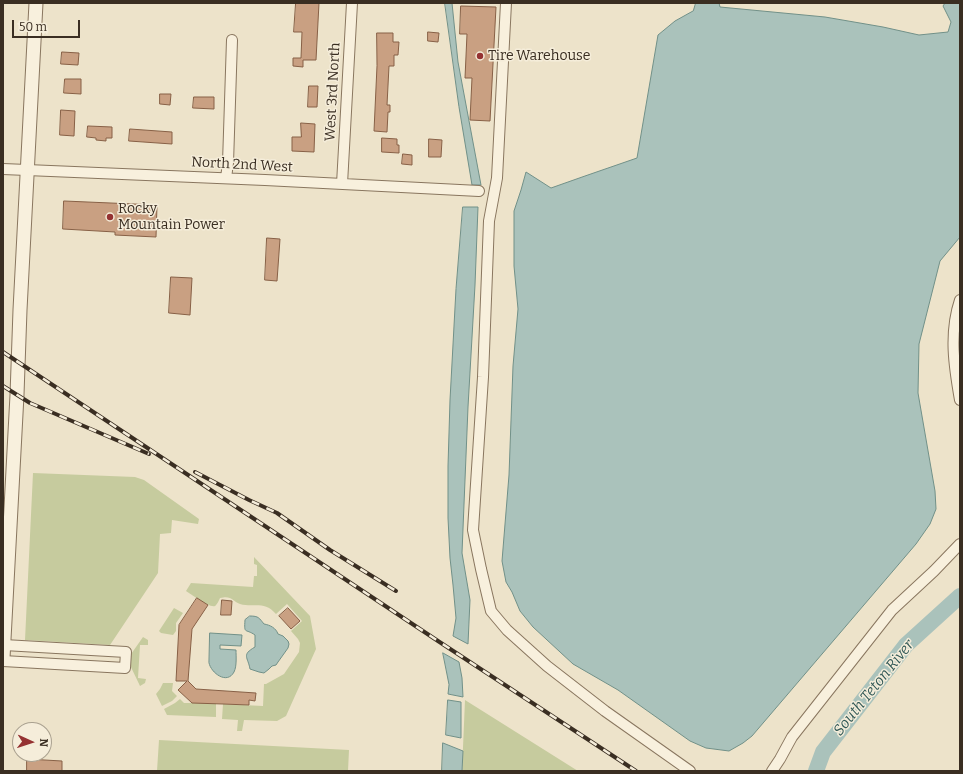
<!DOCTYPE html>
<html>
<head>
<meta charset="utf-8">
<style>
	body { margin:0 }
	#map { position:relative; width:963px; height:774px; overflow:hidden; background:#ede3ca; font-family:Bitter,serif }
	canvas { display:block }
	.frame { position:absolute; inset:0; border:4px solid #3a2e22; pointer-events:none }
	.north { position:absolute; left:12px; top:722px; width:40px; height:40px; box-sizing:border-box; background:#f5edda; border:1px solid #aaa190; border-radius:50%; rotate:93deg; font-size:11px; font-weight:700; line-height:16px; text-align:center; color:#3a2e22 }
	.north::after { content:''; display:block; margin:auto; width:14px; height:18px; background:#953232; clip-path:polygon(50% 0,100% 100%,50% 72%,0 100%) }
	.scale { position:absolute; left:12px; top:20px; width:68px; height:18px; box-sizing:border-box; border:2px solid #3a2e22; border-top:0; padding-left:5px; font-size:12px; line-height:14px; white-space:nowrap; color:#3a2e22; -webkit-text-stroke:3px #f5edda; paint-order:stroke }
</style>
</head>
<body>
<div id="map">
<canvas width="963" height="774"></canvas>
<div class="frame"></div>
<div class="north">N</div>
<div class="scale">50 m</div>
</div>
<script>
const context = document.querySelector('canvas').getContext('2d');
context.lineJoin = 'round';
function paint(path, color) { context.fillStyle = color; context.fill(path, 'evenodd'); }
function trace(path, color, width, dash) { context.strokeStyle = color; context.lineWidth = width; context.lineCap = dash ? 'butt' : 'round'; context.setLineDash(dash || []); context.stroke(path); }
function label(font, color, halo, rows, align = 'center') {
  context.font = font + ' Bitter,serif'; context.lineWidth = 3; context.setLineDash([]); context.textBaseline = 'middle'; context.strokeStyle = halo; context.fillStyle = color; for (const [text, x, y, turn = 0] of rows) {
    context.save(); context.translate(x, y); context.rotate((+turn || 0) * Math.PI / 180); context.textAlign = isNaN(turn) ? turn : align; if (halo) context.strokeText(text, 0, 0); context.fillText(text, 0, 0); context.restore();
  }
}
const green = new Path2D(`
	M33 473 135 477 144 480 199 519 198 524 172 520 171 533 160 534 158 573 110 645 25 640Z
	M254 557 310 616 316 649 286 716 277 721 244 720 242 731H237L238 720 222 719 223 704 263 706 264 684H266L284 674 299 652 300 643 298 639 291 631 302 621 287 604 276 614C264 600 254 608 240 604 232 601 232 595 220 598 219 600 217 605 215 606 209 608 191 594 186 591L191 583 253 587 254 576H257V565L254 564Z
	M174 608 183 613 176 623V631L173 635 161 633 159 631Z
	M143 637 148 640V645H140L138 678 146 679 145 683 140 686 129 663V657Z
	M163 683H173L172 691 177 696 172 701 162 706 156 694 160 689Z
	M180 699 184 703H216V717L167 715 164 709 175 703Z
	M465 700 578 771H462Z
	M159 740 349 750 348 771H157Z`);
const water = new Path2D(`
	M445 3H452L458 62 481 185H472L459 107Z
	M696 3H719L720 7 825 17 883 27 919 35 948 32 951 22 943 6 945 3H960V237L940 261 919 344 918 393 935 491 936 509 930 524 916 544 752 736 743 743 729 751 706 748 690 741 618 690 573 664 533 627 520 611 512 592 506 582 502 561 509 475 513 366 518 309 514 266V211L521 190 526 172 551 188 585 176 637 158 658 35 675 21 693 11Z
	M463 207H478L475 285 468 407 462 553 470 600 468 644 453 636 456 618 453 585 450 558 448 518V466L450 400 456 289Z
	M250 616C259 616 259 618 264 624 270 625 276 628 278 634L283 636 288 641 289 644 288 648 278 662 276 665 272 666 269 669 264 673 259 672 250 669C248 657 241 655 255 647V635C245 628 244 635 245 620Z
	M210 633 242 635 241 646 220 645V649L236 650C236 656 237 666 234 672 227 685 211 673 209 663Z
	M443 653 459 662 462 678 463 697 448 694 449 685Z
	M448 700 461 702V738L446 735Z
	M443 743 463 751 462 771H442Z`);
const river = new Path2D(`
	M816 771 823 752 906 645 960 596`);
const building = new Path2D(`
	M296 3H319L316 60H303V67L293 66V58H301L302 32H294Z
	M461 6 496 7 490 121 470 120 472 78H465L467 34H460Z
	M428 32 439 33 438 42 428 41Z
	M377 33H393V42H399L398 55H394V66H389L387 105H390V112H388L387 132 374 131 377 66Z
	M62 52 79 53 78 65 61 64Z
	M65 79H81V94L64 93Z
	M309 86H318L317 107H308Z
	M160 94H171L170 105 160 104Z
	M194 97H214V109L193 108Z
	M61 110 75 111 74 136 60 135Z
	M301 123 315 124 314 152 292 151V137H301Z
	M88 126 112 127V138H106V141L96 140V138L87 137Z
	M130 129 172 132V144L129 141Z
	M382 138 397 139V145H399V153L382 152Z
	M429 139 442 140 441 157H429Z
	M403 154 412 155V165L402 164Z
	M64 201 157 205 156 237 115 235V232L63 229Z
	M267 238 280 239 277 281 265 280Z
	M171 277 192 278 190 315 169 313Z
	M197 598 208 605 192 629 188 681 196 689 256 693 255 701 249 700V705L223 704 192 703 178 690 187 681H176L179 625Z
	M222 600 232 601 231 615H221Z
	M288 608 300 621 291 629 279 616Z
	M27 759 62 761V771H27Z`);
const minor = new Path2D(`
	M506 3 497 178 489 221 483 377 473 530 481 569 491 611 507 630 547 666 605 711 690 771
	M3 169 265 180 479 191
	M226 178 228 163 232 40
	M342 184 352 3
	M960 300C949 333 954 366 960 400
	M3 661 125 668 126 652 4 645
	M772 771 780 759 792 737 892 610 934 571 960 544`);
const tertiary = new Path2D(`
	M3 658 17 395 20 310 36 3`);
const rail = new Path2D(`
	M3 352 438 641 636 771
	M3 386 30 403 149 454
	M195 472 249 500 277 513 330 550 396 591`);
const markers = [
	[480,56,4,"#953232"],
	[110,217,4,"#953232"]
];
const poiNames = [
	["Tire Warehouse",488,56],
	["Rocky",118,209],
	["Mountain Power",118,225]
];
const streetNames = [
	["West 3rd North",333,92,-87],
	["North 2nd West",242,165,3]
];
const waterNames = [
	["South Teton River",874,688,-51]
];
paint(green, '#c6cb9e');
paint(water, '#aac2bb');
trace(water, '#719088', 1);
trace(river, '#aac2bb', 16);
paint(building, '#c9a082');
trace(building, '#876046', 1);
trace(minor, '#89765f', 12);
trace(tertiary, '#89765f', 15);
trace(minor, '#f8f0dd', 10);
trace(tertiary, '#f8f0dd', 13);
trace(rail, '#3a2e22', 4);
trace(rail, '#f5edda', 2.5, [8]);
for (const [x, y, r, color] of markers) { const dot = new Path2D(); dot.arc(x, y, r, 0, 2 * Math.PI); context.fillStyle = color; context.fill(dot); trace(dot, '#f5edda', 1.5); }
label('14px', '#3a2e22', '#f5edda', poiNames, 'left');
label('14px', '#3a2e22', '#f5edda', streetNames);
label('italic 15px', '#325957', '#f5edda', waterNames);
</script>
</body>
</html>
